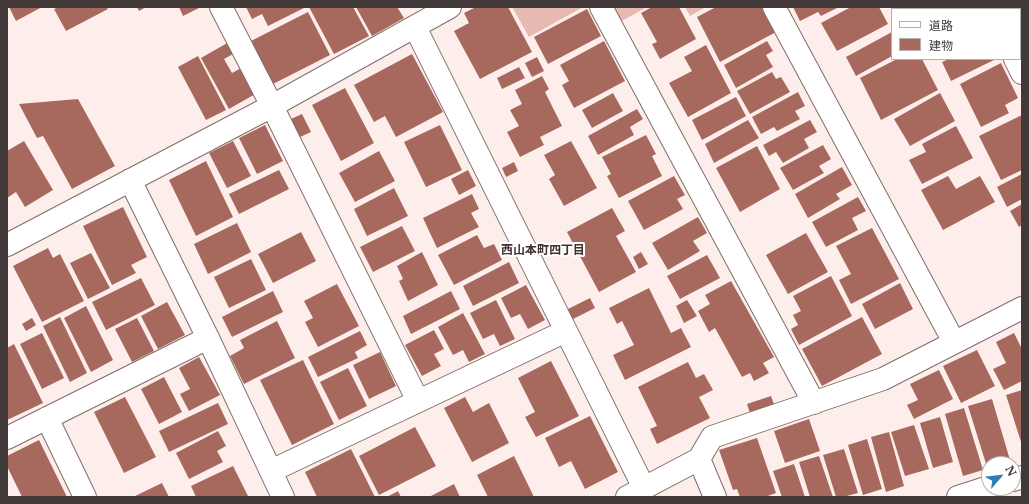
<!DOCTYPE html>
<html>
<head>
<meta charset="utf-8">
<style>
	body { margin:0 }
	#map { position:relative; width:1029px; height:504px; overflow:hidden; background:#feeeeb; font-family:"Libre Baskerville","Noto Sans JP",serif }
	canvas { display:block }
	.frame { position:absolute; inset:0; border:8px solid #413938; pointer-events:none }
	.legend { position:absolute; left:891px; top:8px; width:130px; height:52px; box-sizing:border-box; background:#fff; border:1px solid #b3b0af; margin:0; padding:5px 7px; list-style:none; font-size:12px; color:#413938 }
	.legend li { display:flex; align-items:center; gap:8px; height:20px }
	.legend b { width:20px; border:1px solid #b3b0af }
	.north { position:absolute; left:981px; top:456px; width:40px; height:40px; box-sizing:border-box; background:#fff; border:1px solid #b3b0af; border-radius:50%; rotate:62deg; font-size:11px; font-weight:700; line-height:16px; text-align:center; color:#413938 }
	.north::after { content:''; display:block; margin:auto; width:14px; height:18px; background:#317fb1; clip-path:polygon(50% 0,100% 100%,50% 72%,0 100%) }
</style>
</head>
<body>
<div id="map">
<canvas width="1029" height="504"></canvas>
<div class="frame"></div>
<ul class="legend">
<li><b style="height:5px;background:#fff"></b>道路</li>
<li><b style="height:11px;background:#a7695e"></b>建物</li>
</ul>
<div class="north">N</div>
</div>
<script>
const context = document.querySelector('canvas').getContext('2d');
context.lineJoin = 'round';
function paint(path, color) { context.fillStyle = color; context.fill(path, 'evenodd'); }
function trace(path, color, width, dash) { context.strokeStyle = color; context.lineWidth = width; context.lineCap = dash ? 'butt' : 'round'; context.setLineDash(dash || []); context.stroke(path); }
function label(font, color, halo, rows, align = 'center') {
  context.font = font + ' "Libre Baskerville","Noto Sans JP",serif'; context.lineWidth = 4; context.setLineDash([]); context.textBaseline = 'middle'; context.strokeStyle = halo; context.fillStyle = color; for (const [text, x, y, turn = 0] of rows) {
    context.save(); context.translate(x, y); context.rotate((+turn || 0) * Math.PI / 180); context.textAlign = isNaN(turn) ? turn : align; if (halo) context.strokeText(text, 0, 0); context.fillText(text, 0, 0); context.restore();
  }
}
const green = new Path2D(`
	M512 7H583L529 37Z
	M612 7H647L620 22Z
	M685 7H706L690 16Z`);
const building = new Path2D(`
	M9 7H42L16 21Z
	M59 7H106L108 9 66 31 54 9Z
	M137 7H146L139 11Z
	M179 7H201L183 16Z
	M246 7H306L268 26 262 14 252 19Z
	M309 7H353L369 36 334 54Z
	M356 7H397L404 18 372 36Z
	M476 7H508L532 52 480 79 454 31 469 23 464 13Z
	M652 7H679L696 39 660 59 652 44 657 42 641 13Z
	M716 7H763L776 32 720 62 697 17Z
	M793 7H839L821 16 818 12 800 21Z
	M851 7H879L888 24 837 51 821 23Z
	M908 7H931L927 9H909Z
	M940 7H965L966 9H936Z
	M587 9 601 36 548 64 534 37Z
	M308 12 330 55 273 84 251 41Z
	M892 32V56L856 76 846 57Z
	M604 41 625 81 574 108 562 85 569 81 560 65Z
	M767 41 773 51 766 55 773 67 736 88 724 65Z
	M229 42 235 53 224 59 232 73 243 67 257 93 229 109 201 58Z
	M706 45 731 93 688 117 669 83 692 71 684 57Z
	M412 54 443 112 396 137 385 116 374 122 354 85Z
	M198 56 226 110 206 120 178 67Z
	M537 57 544 71 532 77 525 63Z
	M897 59H922L938 90 881 120 860 78Z
	M949 59H996L951 81 942 62Z
	M1001 63 1018 98 1005 105 1009 113 981 127 960 84Z
	M519 67 525 78 502 89 497 78Z
	M772 72 776 79 781 77 790 92 750 114 737 91Z
	M542 76 549 89 545 92 562 126 540 137 544 145 520 157 507 132 519 126 510 110 522 104 515 90Z
	M345 88 374 143 341 161 312 105Z
	M798 92 805 106 795 111 800 119 777 131 774 127 761 134 752 117Z
	M613 93 623 111 592 128 582 110Z
	M940 93 955 121 910 146 894 119Z
	M736 97 746 116 702 140 692 120Z
	M78 99 115 166 72 189 43 136 37 138 19 104Z
	M637 109 643 119 630 127 634 135 598 155 588 136Z
	M302 114 311 132 300 137 291 119Z
	M1022 115V170L1001 180 979 136Z
	M748 120 759 138 714 163 705 144Z
	M810 120 817 132 804 139 809 148 783 163 776 152 769 156 763 145Z
	M265 125 283 161 257 174 239 138Z
	M440 125 462 170 426 187 404 142Z
	M956 126 973 158 922 184 909 160 926 152 922 144Z
	M646 135 656 154 652 156 662 176 619 198 607 176 611 174 602 157Z
	M24 141 53 190 25 207 16 192 7 198V151Z
	M233 141 251 176 227 188 209 153Z
	M571 141 597 188 564 206 549 179 555 175 544 155Z
	M823 145 831 159 819 166 824 173 793 190 780 168Z
	M757 146 780 189 740 212 716 168Z
	M379 151 395 181 355 202 339 173Z
	M206 161 233 217 196 236 169 180Z
	M514 162 518 171 506 177 502 168Z
	M842 167 852 185 836 194 840 199 808 218 795 194Z
	M279 170 289 189 239 214 229 194Z
	M468 170 476 186 459 195 451 179Z
	M1022 174V199L1007 207 997 187Z
	M674 176 685 195 677 199 683 209 644 230 628 201Z
	M948 176 956 189 980 176 995 202 943 230 921 190Z
	M394 188 408 216 367 236 354 209Z
	M472 194 479 209 471 213 479 227 437 248 423 218Z
	M858 197 866 211 852 218 858 230 826 247 812 222Z
	M1022 204V225L1019 227 1010 211Z
	M123 207 147 257 131 265 136 273 112 285 83 226Z
	M612 208 625 231 616 236 636 272 599 292 567 232Z
	M698 217 707 233 693 241 700 251 668 270 652 243Z
	M237 223 251 252 208 274 194 244Z
	M402 226 415 251 373 272 360 247Z
	M872 228 899 279 851 304 839 280 851 274 836 246Z
	M301 232 316 261 273 283 258 254Z
	M806 233 828 272 788 294 766 255Z
	M477 235 484 248 494 244 502 260 454 285 438 255Z
	M48 248 53 258 60 254 84 301 42 322 13 266Z
	M422 252 438 285 408 301 399 281 403 279 397 266Z
	M641 252 648 264 639 269 633 257Z
	M91 253 110 288 88 299 70 263Z
	M707 255 720 278 680 299 667 276Z
	M251 259 266 290 229 308 214 277Z
	M509 262 519 283 473 306 463 286Z
	M831 276 852 316 799 345 791 329 798 325 793 315 801 311 793 296Z
	M141 278 155 305 106 330 92 302Z
	M731 281 774 357 763 363 769 373 754 381 750 373 742 377 715 328 709 332 698 311 710 304 705 295Z
	M900 283 913 309 875 329 862 304Z
	M337 284 359 326 318 347 305 322 313 318 304 301Z
	M526 285 545 320 528 329 520 314 511 318 501 298Z
	M649 288 671 333 681 328 691 347 625 380 613 355 634 345 622 321 617 324 609 308Z
	M273 291 283 312 232 337 222 317Z
	M451 291 460 309 411 334 403 316Z
	M590 298 595 308 571 320 566 310Z
	M496 300 515 339 500 346 494 334 483 339 470 313Z
	M687 300 697 316 684 323 676 306Z
	M167 302 185 335 158 349 141 316Z
	M86 306 113 360 91 372 64 318Z
	M463 313 485 354 469 362 463 350 453 355 438 327Z
	M60 317 87 373 70 382 43 326Z
	M862 317 882 354 822 386 802 349Z
	M32 318 36 325 26 331 22 324Z
	M137 318 154 351 132 362 115 329Z
	M277 321 295 358 244 384 230 356 244 348 240 340Z
	M434 330 444 349 434 354 441 366 422 376 405 345Z
	M360 331 367 345 355 352 358 358 318 377 308 357Z
	M42 333 64 378 42 389 20 344Z
	M1014 333 1022 349V381L1004 390 993 369 1006 363 996 342Z
	M14 344 43 403 7 420V348Z
	M977 350 995 386 961 403 943 366Z
	M380 352 396 386 369 399 353 365Z
	M199 357 220 395 189 411 180 394 190 389 179 368Z
	M303 360 334 424 292 445 260 380Z
	M551 361 579 416 536 437 525 417 535 412 518 378Z
	M688 362 696 378 704 374 713 390 699 397 710 418 657 444 650 429 657 426 638 387Z
	M348 368 367 406 339 420 320 382Z
	M939 370 953 399 914 419 907 405 918 400 910 384Z
	M164 377 182 412 159 424 141 389Z
	M1022 390V445L1006 395Z
	M771 396 775 407 751 416 747 404Z
	M125 397 156 457 124 473 94 412Z
	M465 397 473 412 489 403 509 443 472 462 444 408Z
	M992 399 1010 460 995 464H989V466L987 467 968 406Z
	M218 403 228 424 169 452 159 431Z
	M964 408 983 470 963 476 945 414Z
	M590 416 618 472 585 489 571 461 559 467 545 438Z
	M940 417 953 462 933 468 920 423Z
	M809 419 820 451 785 463 774 431Z
	M914 425 929 469 905 476 891 432Z
	M415 427 436 466 379 495 359 456Z
	M218 431 226 446 217 451 223 462 189 479 176 453Z
	M889 432 904 486 886 492 871 437Z
	M757 438 776 493 765 497H740L737 489 733 490 719 450Z
	M867 439 882 489 863 495 848 445Z
	M39 440 67 497H22L7 466V456Z
	M351 449 375 497H317L305 472Z
	M844 449 858 493 843 497H836L823 455Z
	M514 456 534 497H488L477 475Z
	M819 456 833 497H810L799 462Z
	M794 464 805 497H782L773 471Z
	M233 466 248 496 196 497 191 486Z
	M162 483 169 497H133Z
	M454 484 460 497H429Z
	M398 491 401 497H387Z`);
const minor = new Path2D(`
	M221 7 272 106 418 401
	M601 7 814 403
	M774 7 954 342
	M989 7 990 9
	M415 27 644 488
	M1015 59 1022 73
	M130 180 208 338 283 497
	M7 245 272 106 450 7
	M47 418 85 497
	M7 438 208 338
	M699 459 715 497
	M271 471 566 331
	M1013 480 1022 477
	M627 497 699 459 712 437 883 379 1022 308
	M958 497 989 487`);
const neighbourhoodNames = [
	["西山本町四丁目",543,251]
];
paint(green, '#e6b9b1');
paint(building, '#a7695e');
trace(minor, '#7f6d6a', 24);
trace(minor, '#fff', 22);
label('bold 12px', '#41322f', '#fff', neighbourhoodNames);
</script>
</body>
</html>
